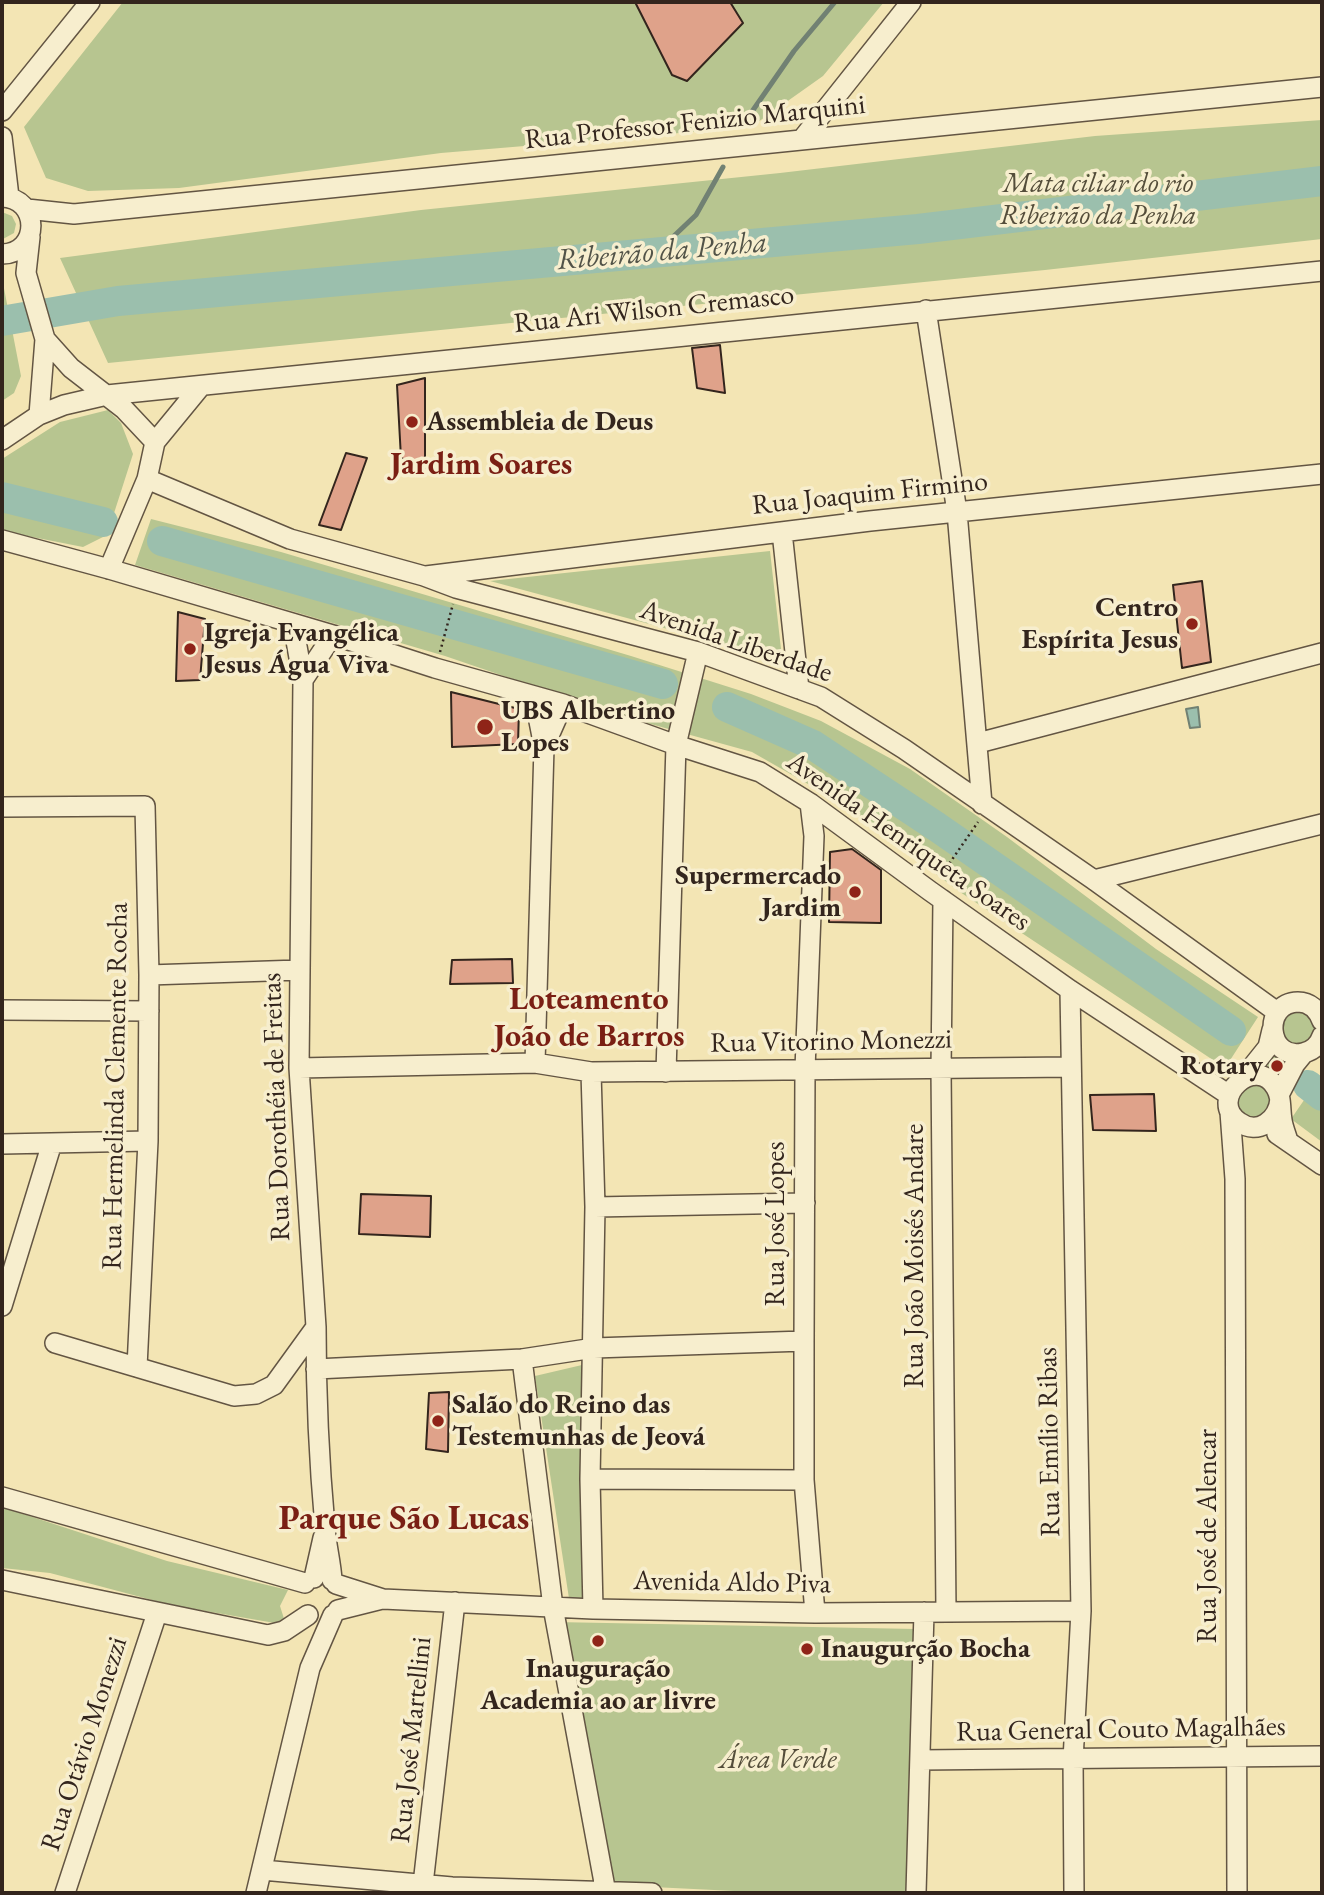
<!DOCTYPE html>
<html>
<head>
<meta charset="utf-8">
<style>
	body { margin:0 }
	#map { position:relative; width:1324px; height:1895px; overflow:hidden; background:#f3e5b4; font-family:"EB Garamond",serif }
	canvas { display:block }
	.frame { position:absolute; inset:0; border:4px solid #33251d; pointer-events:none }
</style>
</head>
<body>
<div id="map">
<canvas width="1324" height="1895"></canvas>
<div class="frame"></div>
</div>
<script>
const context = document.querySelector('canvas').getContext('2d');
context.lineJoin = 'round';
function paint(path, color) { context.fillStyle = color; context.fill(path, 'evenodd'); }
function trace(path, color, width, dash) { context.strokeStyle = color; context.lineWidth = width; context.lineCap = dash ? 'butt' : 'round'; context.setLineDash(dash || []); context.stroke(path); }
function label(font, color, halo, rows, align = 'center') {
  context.font = font + ' "EB Garamond",serif'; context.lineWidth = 7; context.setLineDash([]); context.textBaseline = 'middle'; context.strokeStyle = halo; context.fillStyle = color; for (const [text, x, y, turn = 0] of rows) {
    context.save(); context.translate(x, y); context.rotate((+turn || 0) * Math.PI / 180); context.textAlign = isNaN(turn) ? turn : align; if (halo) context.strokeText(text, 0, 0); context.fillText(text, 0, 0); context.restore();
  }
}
const green = new Path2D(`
	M123 2H884L823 76 751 127 441 153 179 188 88 191 46 178 24 127Z
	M1322 120V239L1045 270 108 363 60 258 421 210 780 173 1095 136Z
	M2 212 12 216 16 224 14 233 3 239Z
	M2 278 21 376 14 393 2 401Z
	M108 410 121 423 133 454 107 535 83 547 2 531V459L60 422Z
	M151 519 281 552 631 656 751 694 821 721 910 769 1007 837 1156 949 1258 1017 1225 1068 960 892 843 804 752 752 618 715 445 656 135 565Z
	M770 551 783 667 701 638 490 581Z
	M1282 1028a16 16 0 1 1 32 0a16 16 0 1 1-32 0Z
	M1274 1050 1292 1061 1280 1081 1262 1070Z
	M1322 1074V1142L1291 1119Z
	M1238 1101a16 16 0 1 1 32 0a16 16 0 1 1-32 0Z
	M582 1365V1604L570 1605 535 1376Z
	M2 1507 167 1561 288 1590 280 1606 286 1625 171 1605 50 1573 2 1568Z
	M555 1622 916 1629 909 1893H775L612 1885Z`);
const water = new Path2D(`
	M1198 707 1200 727 1190 728 1186 709Z`);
const stream = new Path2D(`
	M751 113 794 51 835 2
	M656 253 696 215 723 167`);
const river = new Path2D(`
	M2 321 118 301 918 229 1322 181
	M2 497 103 522
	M162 541 663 684
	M727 707 813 745 937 827 1231 1031
	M1308 1085 1322 1096`);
const building = new Path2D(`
	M635 2H730L743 23 687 81 672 75Z
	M720 345 725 393 697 388 692 348Z
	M425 378V468L401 458 397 385Z
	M346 453 367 458 341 530 319 525Z
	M1202 581 1211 662 1182 668 1173 585Z
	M178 612 205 619 200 680 176 681Z
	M451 692 519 709 518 744 452 747Z
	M852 849 881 870V923L829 922 830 852Z
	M512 959 513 983 450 984 452 960Z
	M1154 1094 1156 1131 1093 1130 1090 1095Z
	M361 1194 431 1196 430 1237 359 1234Z
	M449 1392 448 1452 426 1449 429 1393Z`);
const path = new Path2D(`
	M440 652 453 604
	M940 877 978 822`);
const street = new Path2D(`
	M2 111 90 2
	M2 137 9 197
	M803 138 911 2
	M2 197C40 198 41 253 2 254
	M27 209 74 214C490 173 906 128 1322 87
	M30 237 26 273 45 339 39 415
	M926 310 957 512 982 804
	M45 339 71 368 124 409 155 442
	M2 440 39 415 64 405 107 395 1322 271
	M147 479 290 539 424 576 456 588 698 652 821 697 904 749 1094 880 1277 1012
	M782 532 799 689
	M2 540 109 569 333 635 435 668 563 704 676 745 760 772 810 803 930 891 1070 990 1229 1095
	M109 569 147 479 155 442 201 386
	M426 576 870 521 1322 474
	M293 624 303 680 299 1068 316 1327C316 1393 319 1461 325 1527 326 1545 331 1562 332 1580
	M303 680 333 635
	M534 696 544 747 535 1063
	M978 743 1322 653
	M544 747 563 704
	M810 803 814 836 805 1069 804 1341V1480L815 1613
	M2 807 145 806 149 975 148 1141 137 1367
	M1094 880 1322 824
	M943 900 941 1069 946 1611
	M149 975 299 970
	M1070 990 1081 1611 1073 1760 1074 1893
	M2 1010 149 1011
	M1322 1021C1318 1010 1310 1002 1298 1002 1261 1003 1267 1061 1303 1053 1313 1051 1319 1045 1322 1036
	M299 1068 535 1063 591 1072 1071 1067
	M591 1072 595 1207 590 1479 593 1609
	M666 1072 676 745 698 652
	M1244 1077 1268 1047 1272 1030
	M1279 1095 1295 1064 1304 1053
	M1280 1099C1278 1120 1258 1136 1239 1122 1206 1099 1256 1053 1276 1088 1282 1098 1280 1109 1282 1120 1283 1127 1286 1134 1288 1141
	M1230 1112 1235 1179 1237 1893
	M1277 1134 1322 1165
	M2 1144 148 1141
	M595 1207 805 1203
	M2 1306 52 1143
	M55 1343 234 1396 256 1394 274 1385 316 1327
	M522 1359 553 1607 606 1893
	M316 1369 522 1359 594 1348 804 1341
	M590 1479 804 1480
	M2 1497 305 1583
	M314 1578 323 1538
	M2 1580 268 1635 284 1631 308 1615
	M336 1584 383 1599 593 1609 815 1613 1081 1611
	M338 1610 382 1599
	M920 1760 1322 1756
	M262 1870 452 1887 652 1893
	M65 1893 157 1613
	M256 1893 310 1668 333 1615
	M422 1893 455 1602
	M916 1893 924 1612`);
const markers = [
	[412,422,7,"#8f2418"],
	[1192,624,7,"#8f2418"],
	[190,649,7,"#8f2418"],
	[485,727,9,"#8f2418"],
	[855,892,7,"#8f2418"],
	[1277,1066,7,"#8f2418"],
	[438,1421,7,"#8f2418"],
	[598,1641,7,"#8f2418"],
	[807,1649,7,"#8f2418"]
];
const streetNames = [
	["Rua Professor Fenizio Marquini",695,123,-6],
	["Rua Ari Wilson Cremasco",654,310,-6],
	["Rua Joaquim Firmino",870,494,-6],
	["Avenida Liberdade",736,642,19],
	["Avenida Henriqueta Soares",908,842,35],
	["Rua Vitorino Monezzi",831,1042,-1],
	["Rua Hermelinda Clemente Rocha",116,1086,-89],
	["Rua Dorothéia de Freitas",277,1107,-92],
	["Rua José Lopes",776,1224,-90],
	["Rua João Moisés Andare",915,1256,-90],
	["Rua Emílio Ribas",1050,1442,-91],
	["Rua José de Alencar",1208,1536,-90],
	["Avenida Aldo Piva",732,1583,1],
	["Rua General Couto Magalhães",1121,1730,-1],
	["Rua José Martellini",412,1740,-84],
	["Rua Otávio Monezzi",85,1744,-72]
];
const parkNames = [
	["Mata ciliar do rio",1098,184],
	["Ribeirão da Penha",1098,216],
	["Área Verde",778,1760]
];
const poiNames = [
	["Assembleia de Deus",426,422],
	["Centro",1178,608,"right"],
	["Espírita Jesus",1178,640,"right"],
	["Igreja Evangélica",204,633],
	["Jesus Água Viva",204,665],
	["UBS Albertino",501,711],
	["Lopes",501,743],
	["Supermercado",841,876,"right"],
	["Jardim",841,908,"right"],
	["Rotary",1263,1066,"right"],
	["Salão do Reino das",452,1405],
	["Testemunhas de Jeová",452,1437],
	["Inaugurção Bocha",821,1649],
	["Inauguração",598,1669,"center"],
	["Academia ao ar livre",598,1701,"center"]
];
const waterNames = [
	["Ribeirão da Penha",662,252,-5]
];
const quarterNames = [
	["Jardim Soares",481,465],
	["Loteamento",589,1000],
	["João de Barros",589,1037]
];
const districtNames = [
	["Parque São Lucas",404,1519]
];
paint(green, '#b7c590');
paint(water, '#9bbfad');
trace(water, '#718173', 2);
trace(stream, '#718173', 5);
trace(river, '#9bbfad', 30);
paint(building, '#dfa28a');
trace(building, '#33251d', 2);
trace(street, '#635543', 22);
trace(path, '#33251d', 2.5, [2, 3.5]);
trace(street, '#f7eece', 19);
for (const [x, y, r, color] of markers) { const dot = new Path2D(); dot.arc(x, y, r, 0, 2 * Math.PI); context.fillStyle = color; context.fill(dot); trace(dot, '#f7eece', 2.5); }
label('28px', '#33251d', '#f7eece', streetNames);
label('italic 28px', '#544d3a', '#f7eece', parkNames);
label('bold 28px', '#33251d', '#f7eece', poiNames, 'left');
label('italic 30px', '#525348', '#f7eece', waterNames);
label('bold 32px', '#7a1f14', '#f7eece', quarterNames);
label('bold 35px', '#7a1f14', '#f7eece', districtNames);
</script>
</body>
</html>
